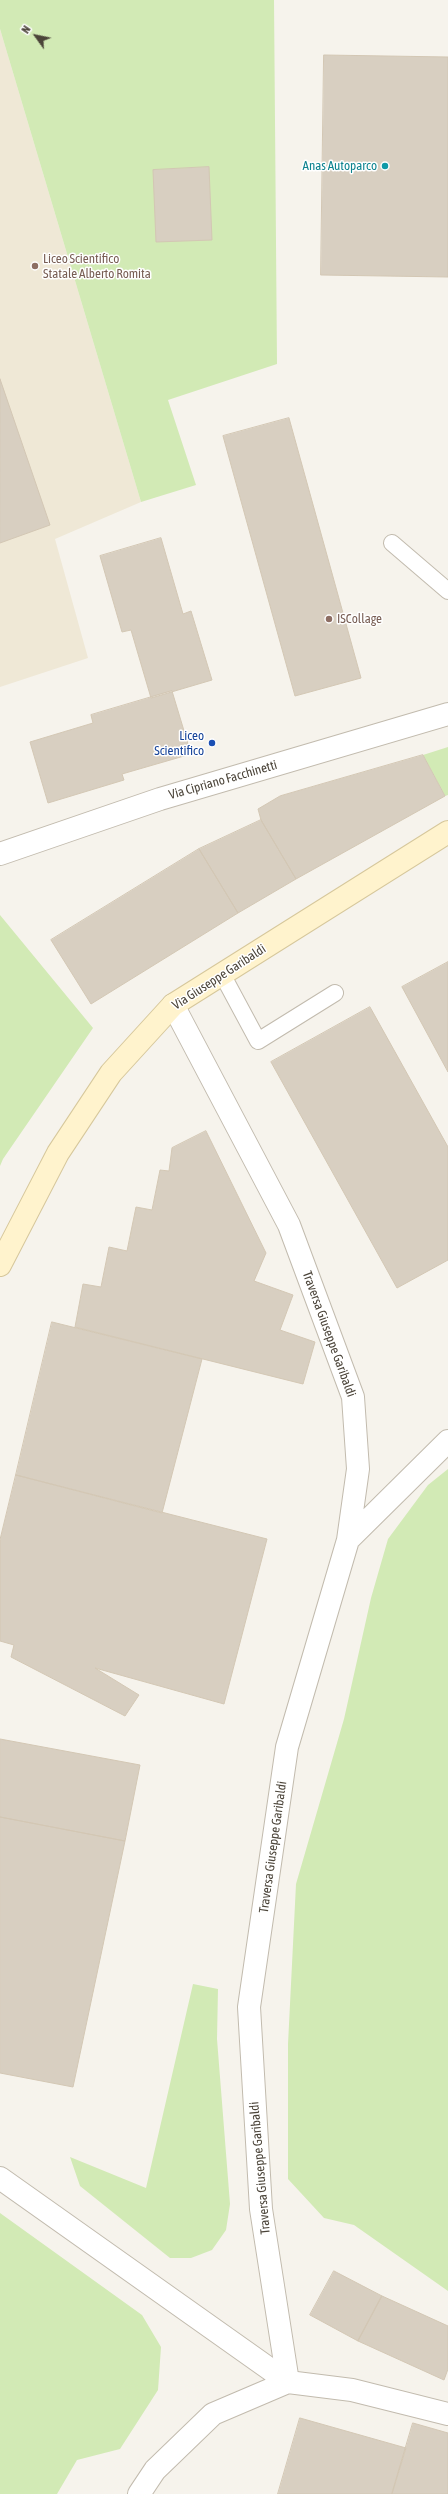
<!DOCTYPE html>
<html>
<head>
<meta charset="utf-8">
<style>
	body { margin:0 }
	#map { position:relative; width:448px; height:2494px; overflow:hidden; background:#f6f3ec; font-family:"Asap Condensed",sans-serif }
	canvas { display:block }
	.north { position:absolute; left:16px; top:16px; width:40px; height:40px; -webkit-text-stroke:3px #fff; paint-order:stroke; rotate:303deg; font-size:11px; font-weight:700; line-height:16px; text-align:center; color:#4b4439 }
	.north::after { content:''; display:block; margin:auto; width:14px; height:18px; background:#4b4439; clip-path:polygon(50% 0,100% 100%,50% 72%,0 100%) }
</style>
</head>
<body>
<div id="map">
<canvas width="448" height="2494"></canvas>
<div class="north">N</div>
</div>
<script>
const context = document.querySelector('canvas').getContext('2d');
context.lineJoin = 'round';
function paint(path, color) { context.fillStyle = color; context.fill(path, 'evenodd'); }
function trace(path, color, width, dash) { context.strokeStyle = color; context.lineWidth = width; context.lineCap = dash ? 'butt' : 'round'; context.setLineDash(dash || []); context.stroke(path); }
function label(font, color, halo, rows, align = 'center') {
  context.font = font + ' "Asap Condensed",sans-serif'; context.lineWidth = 3; context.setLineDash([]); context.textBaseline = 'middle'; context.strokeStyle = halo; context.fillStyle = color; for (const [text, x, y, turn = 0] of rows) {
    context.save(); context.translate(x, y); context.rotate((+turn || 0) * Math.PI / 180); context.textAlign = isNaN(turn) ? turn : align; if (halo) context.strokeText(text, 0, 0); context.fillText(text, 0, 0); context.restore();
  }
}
const education = new Path2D(`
	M0 29 141 502 55 539 88 658 0 687Z`);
const green = new Path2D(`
	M0 0H274L277 364 168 400 196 485 141 502 0 29Z
	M448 747V795L445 796 423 755Z
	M0 915 93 1028 3 1159 0 1166Z
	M448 1469V2291L354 2225 324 2218 288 2179V2044L296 1884 344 1719 371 1598 388 1539 428 1485Z
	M193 1984 218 1989 217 2039 230 2204 226 2230 212 2250 191 2258H170L80 2186 70 2157 146 2188Z
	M0 2213 142 2315 161 2347 158 2390 120 2449 77 2460 57 2494H0Z`);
const building = new Path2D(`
	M324 55 448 57V277L321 275Z
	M209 167 212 240 156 242 153 170Z
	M0 379 50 525 0 543Z
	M289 418 361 678 295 696 223 436Z
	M161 538 183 614 191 611 212 680 151 698 131 630 122 632 100 556Z
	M172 691 191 754 122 774 124 780 48 803 30 742 93 723 91 715Z
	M423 755 445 796 296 879 261 820 258 809 280 796Z
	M261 820 296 879 238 913 199 849Z
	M199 849 238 913 91 1004 51 940Z
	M448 962V1072L402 987Z
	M370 1007 448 1147V1260L397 1288 271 1062Z
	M206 1131 266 1253 254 1281 293 1295 280 1330 315 1342 303 1384 75 1327 83 1284 101 1287 109 1247 127 1251 136 1207 152 1210 160 1170 169 1171 172 1148Z
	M52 1322 202 1359 162 1513 16 1475Z
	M16 1475 267 1539 224 1704 95 1668 139 1695 125 1716 11 1657 14 1645 0 1641V1540Z
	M0 1739 140 1765 125 1841 0 1817Z
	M0 1817 125 1841 73 2087 0 2073Z
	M334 2271 382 2296 358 2341 310 2315Z
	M382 2296 448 2326V2369L444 2380 358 2341Z
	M300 2418 406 2448 392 2494H278Z
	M413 2423 448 2433V2494H392Z`);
const service = new Path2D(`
	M392 543 448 591
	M222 974 258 1041 335 993`);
const minor = new Path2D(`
	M0 854 160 799 448 714
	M173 1005 289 1225 353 1397 358 1469 348 1540 287 1747 249 2007 261 2209 288 2382
	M348 1540 448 1441`);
const tertiary = new Path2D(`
	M0 2178 288 2382
	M139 2494 155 2470 213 2414 288 2382 352 2390 448 2414`);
const secondary = new Path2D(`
	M0 1265 58 1153 111 1073 173 1005 448 832`);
const markers = [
	[385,166,4,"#0f9aa8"],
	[35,266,4,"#8d6e63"],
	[329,619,4,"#8d6e63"],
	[212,743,4,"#1a4fb4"]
];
const cultureNames = [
	["Anas Autoparco",377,166]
];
const educationNames = [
	["Liceo Scientifico",43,259],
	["Statale Alberto Romita",43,274],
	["ISCollage",337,619]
];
const transitNames = [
	["Liceo",204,736],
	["Scientifico",204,751]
];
const streetNames = [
	["Via Cipriano Facchinetti",223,780,-16],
	["Via Giuseppe Garibaldi",219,977,-33],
	["Traversa Giuseppe Garibaldi",329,1334,70],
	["Traversa Giuseppe Garibaldi",273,1847,-82],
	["Traversa Giuseppe Garibaldi",260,2168,-95]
];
paint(education, '#efe8d6');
paint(green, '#d2eab5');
paint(building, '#d8cfc1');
trace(building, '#d3c7b4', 1);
trace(service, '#c2bbae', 18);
trace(minor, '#c2bbae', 24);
trace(tertiary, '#c2bbae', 24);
trace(secondary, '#d6c79b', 24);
trace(service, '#fff', 16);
trace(minor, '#fff', 22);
trace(tertiary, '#fff', 22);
trace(secondary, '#fff3cd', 22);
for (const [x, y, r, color] of markers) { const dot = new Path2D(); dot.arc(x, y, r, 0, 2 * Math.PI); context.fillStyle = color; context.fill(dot); trace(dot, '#fff', 1.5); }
label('13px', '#0d838f', '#fff', cultureNames, 'right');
label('13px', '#785e54', '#fff', educationNames, 'left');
label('13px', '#164399', '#fff', transitNames, 'right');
label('13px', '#4b4439', '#fff', streetNames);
</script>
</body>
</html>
